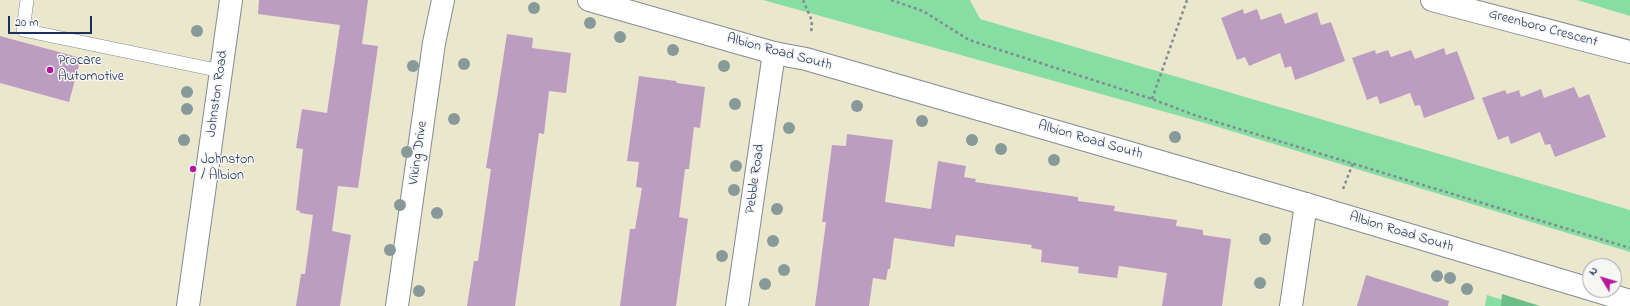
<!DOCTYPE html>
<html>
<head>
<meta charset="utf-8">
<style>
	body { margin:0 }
	#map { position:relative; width:1630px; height:306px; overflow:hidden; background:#ebe7cd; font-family:"Indie Flower",sans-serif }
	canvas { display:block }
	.north { position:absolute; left:1582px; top:258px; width:40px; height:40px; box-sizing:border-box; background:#f6f6f2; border:1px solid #9ea6b7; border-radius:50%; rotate:308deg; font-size:11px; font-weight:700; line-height:16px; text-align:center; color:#1b2f5e }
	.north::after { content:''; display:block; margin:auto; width:14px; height:18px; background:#b5179e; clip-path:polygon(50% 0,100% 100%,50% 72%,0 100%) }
	.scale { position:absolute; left:8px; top:16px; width:84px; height:18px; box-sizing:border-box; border:2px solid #1b2f5e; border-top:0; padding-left:5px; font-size:12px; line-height:14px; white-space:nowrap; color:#1b2f5e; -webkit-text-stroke:3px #f6f6f2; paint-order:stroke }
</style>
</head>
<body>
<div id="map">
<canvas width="1630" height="306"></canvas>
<div class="north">N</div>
<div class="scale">20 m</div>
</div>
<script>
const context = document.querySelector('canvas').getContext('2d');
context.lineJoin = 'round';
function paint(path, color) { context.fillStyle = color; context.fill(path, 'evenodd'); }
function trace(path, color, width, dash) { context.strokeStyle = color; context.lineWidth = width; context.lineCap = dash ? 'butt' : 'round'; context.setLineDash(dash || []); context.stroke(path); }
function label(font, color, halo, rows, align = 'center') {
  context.font = font + ' "Indie Flower",sans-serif'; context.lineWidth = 3; context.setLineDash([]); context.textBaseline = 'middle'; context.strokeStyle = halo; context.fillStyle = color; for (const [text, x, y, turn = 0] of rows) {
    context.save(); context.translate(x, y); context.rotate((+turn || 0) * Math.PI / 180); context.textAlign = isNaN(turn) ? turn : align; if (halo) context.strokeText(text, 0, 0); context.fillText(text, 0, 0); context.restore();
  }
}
const green = new Path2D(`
	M763 0H970L980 19 1630 210V252L1205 123Z
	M1577 0H1630V16Z
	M1487 295 1522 306H1485Z`);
const forest = new Path2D(`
	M1502 294 1540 306H1501Z`);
const building = new Path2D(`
	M259 0H368L362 44 378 46 358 188 338 186 332 231 351 235 340 306H296L301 274H305L313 215 300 213V211L296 210 303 149 296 148 302 109 327 113 340 25 258 14Z
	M1243 9 1244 14 1257 9 1261 20 1281 13 1285 24 1317 12 1321 25 1331 22 1345 61 1295 80 1291 66 1285 68 1280 53 1249 66 1245 57 1237 60 1221 18Z
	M507 34 533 38 532 48 571 53 566 93 549 91 544 134 539 133 515 306H467L474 261H478L491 169 486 168Z
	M0 36 81 58 69 102 0 83Z
	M1444 48 1446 55 1457 51 1475 99 1424 118 1420 105 1415 106 1410 93 1380 104 1377 96 1367 100 1352 58 1375 50 1376 54 1388 50 1391 57 1411 50 1415 59Z
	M639 76 676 81 677 83 705 87 700 128 694 127 689 169H685L679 217 688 219 676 306H620L630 229H635L642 188 636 187 639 162 627 161Z
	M1574 87 1579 98 1589 94 1606 137 1555 157 1550 144 1545 145 1540 132 1511 144 1508 136 1498 140 1482 98 1505 90 1507 94 1519 90 1521 97 1541 89 1544 98Z
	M847 134 893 140 885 202 931 209 938 161 966 166 964 177 976 179 975 182 1078 197V201L1115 206 1114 211 1177 220 1176 226 1203 230V235L1231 239 1222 306H1162L1167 273 1119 266 1117 278 1078 273 1079 267 1041 262 1042 250 1031 248 1032 245 956 235 954 247 894 238 890 269H888L886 280 873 278 869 306H815L826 222H822L832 145 846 146Z
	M1366 275 1449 301 1448 306H1357Z`);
const path = new Path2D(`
	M803 0 812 21 811 34
	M891 0 923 11 969 40 1152 99 1197 116 1249 132 1630 248
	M1152 99 1187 0
	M1343 189 1353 163`);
const lane = new Path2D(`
	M27 0 23 30 221 71`);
const street = new Path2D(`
	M1432 0 1630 52
	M397 306 434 43 443 0
	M737 306 774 53
	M1291 306 1306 204`);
const secondary = new Path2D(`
	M589 0 774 53 806 59 1306 204 1590 289
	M1593 290 1630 301
	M188 306 231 0`);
const trees = [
	[534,8],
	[590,23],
	[197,31],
	[620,37],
	[673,50],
	[464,64],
	[413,66],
	[724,66],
	[187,92],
	[735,104],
	[857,106],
	[187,109],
	[454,119],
	[922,121],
	[789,128],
	[1175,137],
	[184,140],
	[972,140],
	[1001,149],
	[407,152],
	[1054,160],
	[736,166],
	[734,190],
	[400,205],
	[777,209],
	[437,213],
	[1265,239],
	[773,241],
	[390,250],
	[722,256],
	[784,270],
	[1437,276],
	[1450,278],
	[1260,283],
	[765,284],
	[1467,289],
	[419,291]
];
const markers = [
	[50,70,4,"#b5179e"],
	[193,169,4,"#b5179e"]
];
const streetNames = [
	["Greenboro Crescent",1543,29,15],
	["Albion Road South",779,53,15],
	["Johnston Road",218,94,-82],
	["Albion Road South",1090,141,16],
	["Viking Drive",419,153,-82],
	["Pebble Road",756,179,-82],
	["Albion Road South",1401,233,17]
];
const poiNames = [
	["Procare",58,62],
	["Automotive",58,78],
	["Johnston",201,161],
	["/ Albion",201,177]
];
paint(green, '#87dea2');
paint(forest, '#6dbd88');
paint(building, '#bc9dc1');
trace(lane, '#838b96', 14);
trace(street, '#838b96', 24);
trace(secondary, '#838b96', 24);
trace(path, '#838b96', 2.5, [3, 3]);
trace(lane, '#fff', 13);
trace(street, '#fff', 22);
trace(secondary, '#fff', 22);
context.fillStyle = '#879a99';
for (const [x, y] of trees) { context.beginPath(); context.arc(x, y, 6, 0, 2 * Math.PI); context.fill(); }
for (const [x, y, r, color] of markers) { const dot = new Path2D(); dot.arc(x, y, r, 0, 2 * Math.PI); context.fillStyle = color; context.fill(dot); trace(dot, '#f6f6f2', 1.5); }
label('14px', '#1b2f5e', '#f6f6f2', streetNames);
label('14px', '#1b2f5e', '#f6f6f2', poiNames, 'left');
</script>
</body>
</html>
